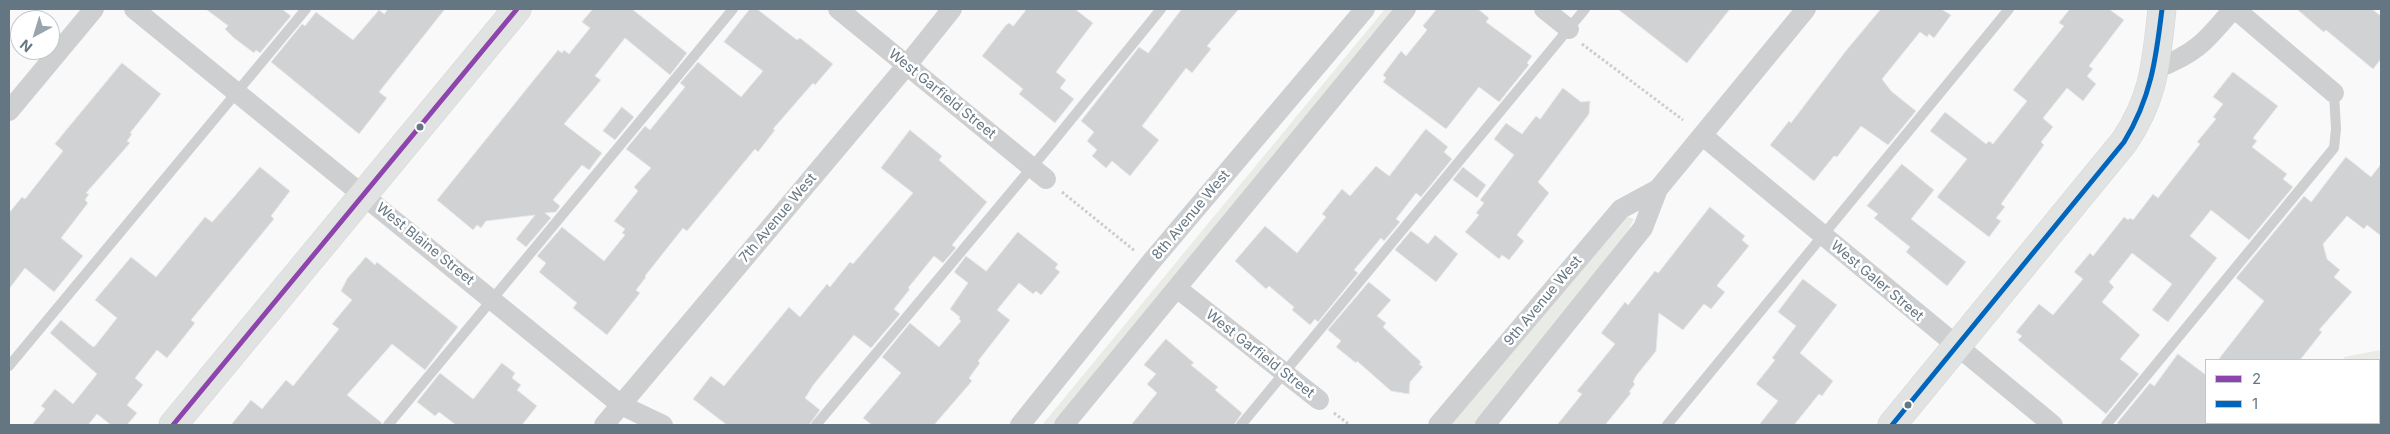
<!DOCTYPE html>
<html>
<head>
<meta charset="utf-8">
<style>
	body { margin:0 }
	#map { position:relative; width:2390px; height:434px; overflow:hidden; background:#f9f9f9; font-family:Inter,sans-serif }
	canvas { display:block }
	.frame { position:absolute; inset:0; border:10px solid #657683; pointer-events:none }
	.legend { position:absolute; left:2205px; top:359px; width:175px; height:65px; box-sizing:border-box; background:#fff; border:1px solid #c1c8cd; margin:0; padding:6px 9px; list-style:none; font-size:15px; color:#657683 }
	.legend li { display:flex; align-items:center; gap:10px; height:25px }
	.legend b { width:25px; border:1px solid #c1c8cd }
	.north { position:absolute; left:10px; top:10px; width:50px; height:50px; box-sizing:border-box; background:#fff; border:1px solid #c1c8cd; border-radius:50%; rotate:219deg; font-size:14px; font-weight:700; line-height:20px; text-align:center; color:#657683 }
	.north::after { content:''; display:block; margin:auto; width:18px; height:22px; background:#99a4ac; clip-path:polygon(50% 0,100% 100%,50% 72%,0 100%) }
</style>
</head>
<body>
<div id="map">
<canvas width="2390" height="434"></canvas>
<div class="frame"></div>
<ul class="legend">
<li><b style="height:6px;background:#8e44ad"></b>2</li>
<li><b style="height:6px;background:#0065bd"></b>1</li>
</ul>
<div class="north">N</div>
</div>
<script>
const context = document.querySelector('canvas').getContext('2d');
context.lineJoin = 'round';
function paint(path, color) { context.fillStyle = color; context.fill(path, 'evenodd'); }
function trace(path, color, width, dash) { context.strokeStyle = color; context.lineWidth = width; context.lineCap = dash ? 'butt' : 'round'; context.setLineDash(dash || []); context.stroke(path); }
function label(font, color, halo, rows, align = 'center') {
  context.font = font + ' Inter,sans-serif'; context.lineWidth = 5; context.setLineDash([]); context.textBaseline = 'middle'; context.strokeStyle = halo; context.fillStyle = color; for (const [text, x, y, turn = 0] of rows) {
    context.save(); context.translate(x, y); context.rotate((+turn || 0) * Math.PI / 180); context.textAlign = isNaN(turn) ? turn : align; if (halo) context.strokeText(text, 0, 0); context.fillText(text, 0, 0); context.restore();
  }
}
const green = new Path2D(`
	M1385 9H1396L1053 425H1042Z
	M1628 217 1634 219 1627 232 1475 425H1447Z
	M2381 350V385L2379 384V360H2345L2344 357Z`);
const building = new Path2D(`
	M206 9H282L291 16 260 53 256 50 254 53 234 38 225 29 228 26Z
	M388 9H445L379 92 387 98 359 134 271 62 302 24 305 26 316 12 353 40 379 10 384 14Z
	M593 9H632L687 53 670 75 625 38 595 76 601 80 564 124 602 153 589 170 582 165 553 200 560 206 556 212 545 213 551 218 526 247 516 239 535 215 486 221 481 228 477 225 473 230 437 200 558 50 562 53 564 50 569 54 590 28 582 22Z
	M750 9H757L797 40 800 38 833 64 815 85 813 83 773 129 775 130 758 152 755 149 687 231 683 228 645 276 646 277 636 290 640 293 607 335 573 308 577 303 539 272 546 263 537 256 562 227 604 261 625 235 622 233 625 229 614 221 638 191 634 187 651 168 626 149 645 126 650 130 685 87 680 83 698 62 741 97 763 71 724 42Z
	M1027 9H1075L1093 23 1056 72 1066 80 1060 88 1074 99 1055 123 1019 94 1023 89 982 56 1006 25 1009 23 1013 26Z
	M1182 9H1239L1207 46 1211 49 1192 73 1186 68 1142 126 1159 140 1130 176 1112 161 1106 168 1092 156 1097 150 1087 141 1094 132 1081 121 1139 47 1148 53Z
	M1437 9H1478L1489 18 1486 22 1532 56 1527 63 1529 65 1499 102 1479 87 1446 129 1383 82 1386 78 1383 75 1401 51 1406 56 1427 30 1423 26Z
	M1618 9H1730L1687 63Z
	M1881 9H1941L1951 15 1934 38 1929 34 1927 37 1920 32 1882 79 1891 91 1916 111 1888 145 1861 126 1837 157 1834 156 1814 181 1770 145 1789 121 1791 123 1845 52Z
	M2070 9H2109L2124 20 2089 66 2093 69 2087 76 2096 84 2083 101 2067 88 2043 118 2053 127 2041 142 2044 145 2001 204 2005 207 1996 218 2001 221 1989 237 1937 197 1967 159 1930 131 1945 112 1986 144 1989 141 1993 144 2027 101 2013 90 2064 26 2059 23Z
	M2297 9H2372L2381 16V59L2373 69 2326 30 2324 32Z
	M122 63 161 94 130 133 132 134 127 141 130 143 86 193 89 194 85 200 88 203 61 238 83 256 54 292 25 268 9 289V213L22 197 25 199 63 151 55 144Z
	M2233 72 2278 106 2253 138 2257 141 2252 147 2287 174 2283 179 2293 187 2249 240 2211 210 2190 236 2217 258 2168 322 2152 310 2172 284 2132 253 2109 282 2114 287 2102 302 2140 335 2120 359 2139 374 2106 414 2018 340 2022 336 2016 332 2039 304 2053 315 2083 279 2074 272 2090 253 2093 256 2124 217 2128 220 2130 218 2133 220 2153 194 2158 198 2200 144 2197 142 2216 119 2213 117 2223 104 2213 97Z
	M1563 88 1581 102 1590 101 1589 114 1538 182 1549 193 1517 235 1524 241 1509 260 1502 255 1499 259 1465 232 1479 215 1476 213 1484 203 1480 200 1514 155 1494 139 1506 123 1522 134 1536 116 1540 119Z
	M622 107 634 117 615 140 603 131Z
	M1426 129 1448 147 1444 152 1452 159 1421 197 1416 193 1396 219 1400 222 1384 241 1381 238 1354 270 1358 273 1318 322 1315 319 1310 325 1292 310 1294 307 1269 286 1266 289 1235 261 1265 226 1297 253 1326 217 1322 214 1342 189 1350 196 1376 166 1389 176Z
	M910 130 942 156 939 160 987 202 952 245 956 248 943 263 934 256 908 288 910 289 894 309 900 314 871 348 854 335 814 384 805 398 820 410 809 425H727L693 399 711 376 724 386 789 307 800 317 827 284 830 287 850 262 853 264 913 193 881 168Z
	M2346 157 2371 177 2381 164V236L2367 225 2364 229 2347 216 2323 244 2327 259 2340 270 2334 277 2352 292 2319 330 2322 332 2300 360H2218L2264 301 2236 278 2304 196 2311 202Z
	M1902 164 1934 190 1911 219 1966 262 1947 286 1906 252 1910 247 1874 218 1878 214 1867 206Z
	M260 167 290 191 271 216 274 219 191 320 195 323 167 358 157 350 135 378 143 385 127 405 137 413 127 425H111L97 414 88 425H32L45 409 41 406 55 389 73 404 97 374 50 333 61 320 93 347 95 346 117 318 95 300 131 257 156 277 205 217 212 222Z
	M1463 167 1486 185 1477 198 1453 180Z
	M1710 207 1745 236 1742 240 1749 246 1718 284 1717 286 1725 292 1711 309 1704 304 1683 330 1659 313 1656 351 1636 376 1633 382 1635 384 1629 392 1631 393 1605 425H1557L1582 394 1577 391 1615 344 1601 333 1625 302 1628 305 1655 271 1658 273Z
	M1411 231 1428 244 1435 235 1458 254 1436 282 1395 250Z
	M1018 232 1058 264 1055 268 1060 272 1041 295 1036 291 1033 294 1019 283 997 310 1010 320 978 361 980 363 969 378 972 381 934 425H872L863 418 901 373 882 357 910 323 939 347 961 321 959 319 960 317 950 309 968 283 954 272 966 256 986 271Z
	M366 257 375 265 377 262 458 327 425 370 392 344 347 395 382 423 381 425H231L251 400 262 409 286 380 293 386 339 329 332 324 352 300 341 291 347 279Z
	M1803 279 1837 305 1800 353 1833 381 1822 396 1819 394 1794 425H1759L1778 401 1756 384 1775 360 1772 358 1796 326 1778 312Z
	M1369 282 1391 300 1377 316 1386 323 1383 327 1421 362 1419 364 1423 367 1410 382 1409 394 1391 391 1357 361 1356 363 1336 347 1341 341 1328 330Z
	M1166 339 1194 363 1191 365 1218 387 1215 390 1242 413 1234 425H1131L1157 393 1147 384 1156 374 1144 365Z
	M2178 354 2206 375V425H2120L2117 423 2150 383 2154 386Z
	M502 363 515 373 512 378 521 385 517 390 537 406 522 425H456L439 412 435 416 417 402 440 373 473 399Z`);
const path = new Path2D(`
	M1582 44 1683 120
	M1062 192 1135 251
	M1334 413 1350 425`);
const lane = new Path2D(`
	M9 366 306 9
	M388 425 733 9
	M816 425 1048 148 1161 9
	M1241 425 1585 9
	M1667 425 2009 9
	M2106 425 2334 148 2336 129 2334 93`);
const street = new Path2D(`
	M134 9 621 405 663 425
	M838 9 1046 179
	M1544 9 1569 29
	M2235 9 2334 93
	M2155 69C2196 54 2206 41 2233 9
	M9 111 94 9
	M1703 136 2053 425
	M1178 289 1319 400
	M604 425 907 65 952 9
	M1020 425 1151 262 1365 9
	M1064 425 1406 9
	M1438 425 1621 209 1658 189
	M1485 425 1643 228 1658 189 1806 9`);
const secondary = new Path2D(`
	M173 425 517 9
	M1892 425 2124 142C2155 96 2156 62 2162 9`);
const bus1 = new Path2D(`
	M173 425 517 9`);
const bus2 = new Path2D(`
	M1892 425 2124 142C2151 98 2156 59 2162 9`);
const markers = [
	[420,127,4.5,"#657683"],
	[1908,405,4.5,"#657683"]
];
const streetNames = [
	["West Garfield Street",942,94,39],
	["8th Avenue West",1191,215,-50],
	["7th Avenue West",778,218,-50],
	["West Blaine Street",425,244,39],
	["West Galer Street",1877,281,40],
	["9th Avenue West",1543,301,-50],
	["West Garfield Street",1260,354,38]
];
paint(green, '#e8ebe6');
paint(building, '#d0d2d3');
trace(building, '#e8e8e8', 1);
trace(secondary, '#d5d6d7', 29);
trace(path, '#cbcccd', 3, [2.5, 2.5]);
trace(lane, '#cecfd0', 10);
trace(street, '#cecfd0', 20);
trace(secondary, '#e1e2e2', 28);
trace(bus1, '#8e44ad', 5);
trace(bus2, '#0065bd', 5);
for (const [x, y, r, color] of markers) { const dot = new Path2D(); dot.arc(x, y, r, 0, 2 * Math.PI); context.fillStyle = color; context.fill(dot); trace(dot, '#fff', 2); }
label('14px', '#657683', '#fff', streetNames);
</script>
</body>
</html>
